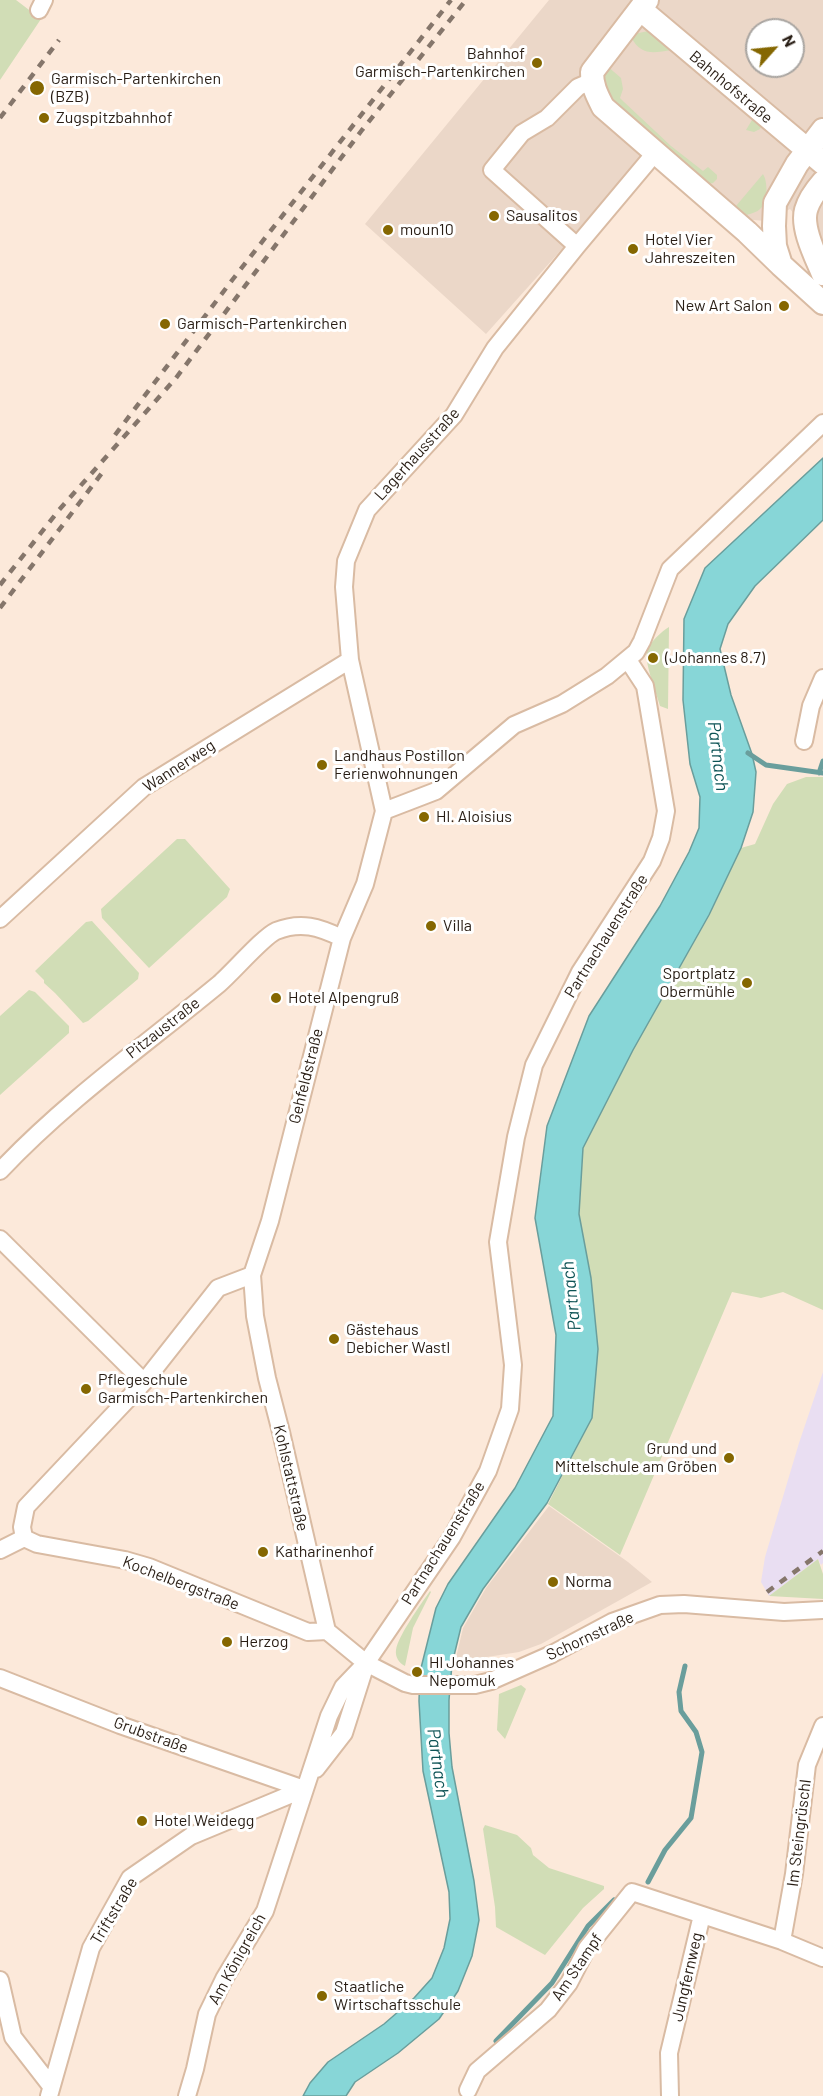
<!DOCTYPE html>
<html>
<head>
<meta charset="utf-8">
<style>
	body { margin:0 }
	#map { position:relative; width:823px; height:2096px; overflow:hidden; background:#fce9da; font-family:Barlow,sans-serif }
	canvas { display:block }
	.north { position:absolute; left:745px; top:18px; width:60px; height:60px; box-sizing:border-box; background:#fff; border:2px solid #a9a5a1; border-radius:50%; rotate:63deg; font-size:16px; font-weight:700; line-height:24px; text-align:center; color:#281d14 }
	.north::after { content:''; display:block; margin:auto; width:21px; height:27px; background:#856701; clip-path:polygon(50% 0,100% 100%,50% 72%,0 100%) }
</style>
</head>
<body>
<div id="map">
<canvas width="823" height="2096"></canvas>
<div class="north">N</div>
</div>
<script>
const context = document.querySelector('canvas').getContext('2d');
context.lineJoin = 'round';
function paint(path, color) { context.fillStyle = color; context.fill(path, 'evenodd'); }
function trace(path, color, width, dash) { context.strokeStyle = color; context.lineWidth = width; context.lineCap = dash ? 'butt' : 'round'; context.setLineDash(dash || []); context.stroke(path); }
function label(font, color, halo, rows, align = 'center') {
  context.font = font + ' Barlow,sans-serif'; context.lineWidth = 6; context.setLineDash([]); context.textBaseline = 'middle'; context.strokeStyle = halo; context.fillStyle = color; for (const [text, x, y, turn = 0] of rows) {
    context.save(); context.translate(x, y); context.rotate((+turn || 0) * Math.PI / 180); context.textAlign = isNaN(turn) ? turn : align; if (halo) context.strokeText(text, 0, 0); context.fillText(text, 0, 0); context.restore();
  }
}
const commercial = new Path2D(`
	M549 0H823V248L790 209 766 221 741 219 655 145 486 334 365 224ZM757 30H793V66H757Z
	M549 1506 628 1562 652 1582 541 1644 519 1652 455 1662 463 1628 486 1588Z`);
const industrial = new Path2D(`
	M823 1372V1563L821 1565 818 1559 769 1596 761 1582 765 1557 799 1443Z`);
const green = new Path2D(`
	M0 0H16L41 19 0 80Z
	M653 30 763 122 760 129 754 132 746 130 752 120 672 50C653 53 641 56 631 37L634 34Z
	M606 65 621 78 623 89 620 98 624 102 671 146 703 171 708 167 717 175V179L713 183 708 184 622 111 606 94 602 78Z
	M763 174C768 182 768 202 761 208 758 212 752 213 747 215L736 206Z
	M669 627 668 709 660 706C657 694 644 663 647 651 650 642 661 632 669 627Z
	M806 777H823V1310L783 1292 761 1298 732 1292 620 1555 548 1504 592 1418 598 1349 591 1278 579 1214 583 1148 633 1050 709 916 741 848 755 844 773 804 787 784Z
	M177 839H185L230 889 227 897 149 968 102 918 101 909Z
	M92 921 139 973 138 979 88 1021 83 1023 55 993 44 983V980L35 971 86 922Z
	M29 990 35 992 69 1026V1033L0 1095V1016Z
	M818 1559 823 1574V1599L769 1596Z
	M430 1591 431 1592 413 1628 405 1666C399 1663 395 1657 396 1650 398 1636 421 1604 430 1591Z
	M521 1685 526 1689 505 1739 497 1730 499 1694Z
	M485 1825 517 1835 531 1848 533 1855 549 1868 604 1886V1889L583 1908 545 1955 496 1927 495 1907 483 1829Z`);
const water = new Path2D(`
	M823 458V520L755 586 728 624 720 649 731 695 752 754 756 772 753 812 741 848 709 915 633 1050 583 1148 579 1214 591 1278 598 1349 592 1418 547 1503 483 1589 461 1627 452 1664 449 1700V1733L452 1767 474 1881 479 1920 472 1956 458 1991 439 2019 398 2053 355 2082 346 2096H303L310 2083 328 2062 384 2024 414 1998 432 1978 444 1948 450 1919 449 1892 423 1771 419 1701 420 1672 436 1608 448 1584 515 1488 553 1416 556 1335 535 1218 547 1126 589 1016 660 906 689 852 699 828 700 797 690 764 683 700 684 619 705 568Z`);
const stream = new Path2D(`
	M748 753 766 765 823 773
	M819 773 823 761
	M648 1882 665 1850 691 1818 702 1752 696 1732 681 1711 679 1692 685 1666
	M496 2041 552 1983 588 1926 614 1900`);
const street = new Path2D(`
	M39 10 44 0
	M577 246 492 170 522 133 547 118 578 87 592 81
	M804 741 811 706 823 678
	M384 811 350 660 344 587 346 561 367 510 454 415 495 348 577 246 655 153
	M0 919 144 787 350 660
	M0 1171C66 1101 145 1045 219 984 233 972 263 937 276 931 301 921 319 927 342 938
	M0 1239 144 1382
	M252 1275 255 1316 267 1378 281 1432 327 1631 366 1663 405 1683 413 1685H475L491 1681 552 1654 612 1622 660 1605 684 1604 784 1612 823 1610
	M24 1538 22 1527 26 1507 144 1382 218 1288 252 1275 270 1221 342 938 365 884 384 811 436 791 514 725 562 704 607 676 636 652 642 641 670 569 823 423
	M24 1538 37 1544 125 1560 149 1567 308 1632 327 1631
	M0 1550 24 1538
	M0 1678 120 1725 304 1789
	M316 1769 344 1733 365 1667
	M782 1941 794 1874 807 1765 823 1726
	M0 1980 13 2037 51 2086
	M468 2090 477 2071 548 2010 569 1983 587 1948 632 1892 782 1941 823 1958
	M49 2096 91 1948 130 1878 191 1836 304 1789
	M187 2096 195 2069 207 2014 224 1979 265 1911 329 1716 343 1687 366 1663 452 1537 488 1471 510 1409 513 1365 498 1242 516 1137 534 1065 580 972 652 861 661 838 666 811 645 686 628 660
	M670 2096 669 2053 702 1915`);
const secondary = new Path2D(`
	M647 0 592 72C592 86 597 95 603 107L747 232 781 265 823 303
	M640 9 823 163
	M823 182C816 190 809 199 806 210 801 228 816 257 823 274
	M781 265 775 246 774 226 775 203 797 164 823 130`);
const rail = new Path2D(`
	M0 118 59 40
	M115 435 233 279 451 0
	M0 585 59 510 176 378 362 130 466 0
	M0 608 102 473
	M767 1592 823 1551`);
const markers = [
	[537,63,6,"#856701"],
	[37,88,8,"#856701"],
	[44,118,6,"#856701"],
	[494,216,6,"#856701"],
	[388,230,6,"#856701"],
	[633,249,6,"#856701"],
	[784,306,6,"#856701"],
	[165,324,6,"#856701"],
	[653,658,6,"#856701"],
	[322,765,6,"#856701"],
	[424,817,6,"#856701"],
	[431,926,6,"#856701"],
	[747,983,6,"#856701"],
	[276,998,6,"#856701"],
	[334,1339,6,"#856701"],
	[86,1389,6,"#856701"],
	[729,1458,6,"#856701"],
	[263,1552,6,"#856701"],
	[553,1582,6,"#856701"],
	[227,1642,6,"#856701"],
	[417,1672,6,"#856701"],
	[142,1821,6,"#856701"],
	[322,1996,6,"#856701"]
];
const poiNames = [
	["Bahnhof",525,54,"right"],
	["Garmisch-Partenkirchen",525,72,"right"],
	["Garmisch-Partenkirchen",51,79],
	["(BZB)",51,97],
	["Zugspitzbahnhof",56,118],
	["Sausalitos",506,216],
	["moun10",400,230],
	["Hotel Vier",645,240],
	["Jahreszeiten",645,258],
	["New Art Salon",772,306,"right"],
	["Garmisch-Partenkirchen",177,324],
	["(Johannes 8.7)",665,658],
	["Landhaus Postillon",334,756],
	["Ferienwohnungen",334,774],
	["Hl. Aloisius",436,817],
	["Villa",443,926],
	["Sportplatz",735,974,"right"],
	["Obermühle",735,992,"right"],
	["Hotel Alpengruß",288,998],
	["Gästehaus",346,1330],
	["Debicher Wastl",346,1348],
	["Pflegeschule",98,1380],
	["Garmisch-Partenkirchen",98,1398],
	["Grund und",717,1449,"right"],
	["Mittelschule am Gröben",717,1467,"right"],
	["Katharinenhof",275,1552],
	["Norma",565,1582],
	["Herzog",239,1642],
	["Hl Johannes",429,1663],
	["Nepomuk",429,1681],
	["Hotel Weidegg",154,1821],
	["Staatliche",334,1987],
	["Wirtschaftsschule",334,2005]
];
const streetNames = [
	["Bahnhofstraße",731,87,40],
	["Lagerhausstraße",417,454,-48],
	["Wannerweg",179,766,-33],
	["Partnachauenstraße",606,936,-58],
	["Pitzaustraße",163,1028,-38],
	["Gehfeldstraße",306,1076,-76],
	["Kohlstattstraße",291,1478,77],
	["Partnachauenstraße",443,1543,-58],
	["Kochelbergstraße",181,1583,21],
	["Schornstraße",590,1636,-25],
	["Grubstraße",151,1735,20],
	["Im Steingrüschl",799,1833,-83],
	["Triftstraße",114,1911,-59],
	["Am Königreich",237,1959,-61],
	["Am Stampf",577,1967,-56],
	["Jungfernweg",687,1977,-77]
];
const waterNames = [
	["Partnach",718,756,83],
	["Partnach",571,1296,-96],
	["Partnach",438,1763,82]
];
paint(commercial, '#ebd7c8');
paint(industrial, '#e9def2');
paint(green, '#d1ddb6');
paint(water, '#87d6d7');
trace(water, '#6a9e9c', 1.5);
trace(stream, '#6a9e9c', 5);
trace(street, '#d9bba3', 20);
trace(secondary, '#d9bba3', 26);
trace(street, '#fff', 16);
trace(secondary, '#fff', 22);
trace(rail, '#85766b', 4.5, [8, 8]);
for (const [x, y, r, color] of markers) { const dot = new Path2D(); dot.arc(x, y, r, 0, 2 * Math.PI); context.fillStyle = color; context.fill(dot); trace(dot, '#fff', 2); }
label('16px', '#281d14', '#fff', poiNames, 'left');
label('16px', '#281d14', '#fff', streetNames);
label('italic 18px', '#0d5355', '#fff', waterNames);
</script>
</body>
</html>
